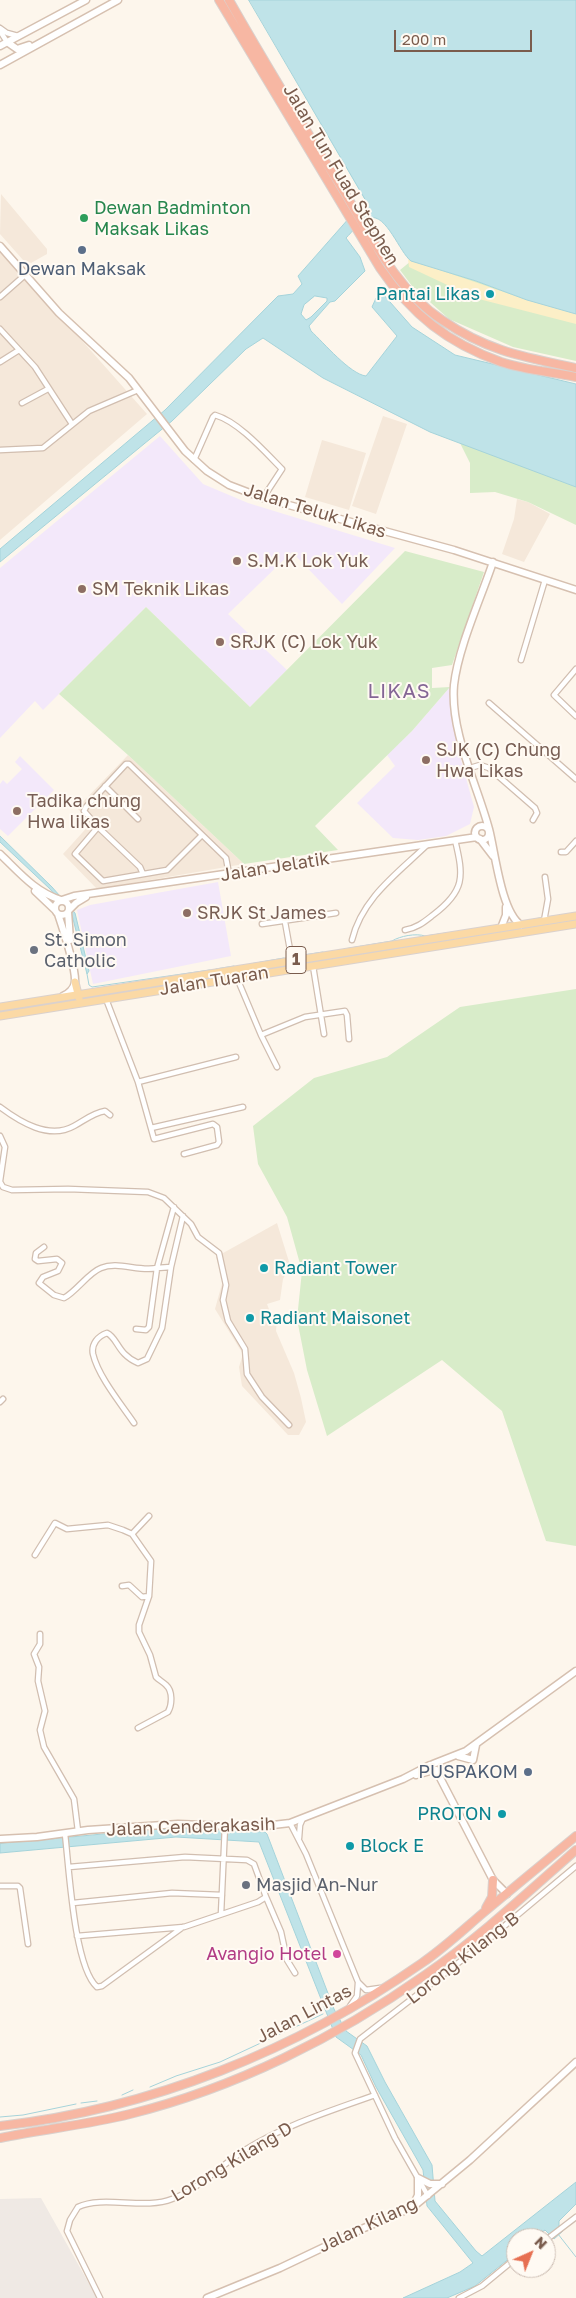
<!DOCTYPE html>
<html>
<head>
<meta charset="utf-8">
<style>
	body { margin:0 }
	#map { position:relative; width:576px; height:2298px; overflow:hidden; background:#fdf6ec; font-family:"Golos Text",sans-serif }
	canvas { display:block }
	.north { position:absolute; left:506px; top:2228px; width:50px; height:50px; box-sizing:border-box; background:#fffaf3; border:1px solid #cabbb1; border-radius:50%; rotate:44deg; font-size:14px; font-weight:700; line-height:20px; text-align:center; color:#7a5c4d }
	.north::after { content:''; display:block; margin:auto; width:18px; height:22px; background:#e76f51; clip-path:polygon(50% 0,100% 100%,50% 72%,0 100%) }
	.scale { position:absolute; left:394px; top:30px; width:138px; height:22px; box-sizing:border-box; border:2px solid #7a5c4d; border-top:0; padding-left:6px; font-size:15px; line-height:18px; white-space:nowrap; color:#7a5c4d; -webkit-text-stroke:4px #fffaf3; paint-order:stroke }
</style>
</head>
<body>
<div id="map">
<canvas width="576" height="2298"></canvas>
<div class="north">N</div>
<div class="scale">200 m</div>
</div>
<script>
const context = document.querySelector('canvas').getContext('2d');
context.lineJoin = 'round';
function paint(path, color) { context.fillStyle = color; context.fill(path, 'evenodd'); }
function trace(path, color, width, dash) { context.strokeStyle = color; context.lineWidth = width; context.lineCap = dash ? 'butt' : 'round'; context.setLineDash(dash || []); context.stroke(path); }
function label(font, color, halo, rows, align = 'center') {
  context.font = font + ' "Golos Text",sans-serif'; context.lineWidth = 4; context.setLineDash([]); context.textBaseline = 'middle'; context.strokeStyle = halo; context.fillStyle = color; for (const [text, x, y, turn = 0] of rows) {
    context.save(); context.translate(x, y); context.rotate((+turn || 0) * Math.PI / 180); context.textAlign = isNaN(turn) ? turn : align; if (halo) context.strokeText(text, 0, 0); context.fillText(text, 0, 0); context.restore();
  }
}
const residential = new Path2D(`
	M1 194 47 249V254L31 263 23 260 0 234Z
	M0 248 147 414 0 540Z
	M383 416 407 424 376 514 352 506Z
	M322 440 366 453 349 510 305 497Z
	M517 499 528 502 550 514 524 562 502 554 514 519Z
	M128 755 244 864 97 889 63 854 91 823 77 808Z
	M277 1223 290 1265 283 1279 280 1300 267 1304 270 1312 277 1320 276 1331 294 1373 301 1398 306 1422 299 1435H288L242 1386 239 1367 243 1354 215 1309 223 1280 216 1257Z`);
const industrial = new Path2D(`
	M41 2198 97 2298H0V2199Z`);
const education = new Path2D(`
	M160 436 203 484 248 503 395 548 342 604 292 552 228 614 287 670 250 707 146 607 43 710 35 701 0 738V568Z
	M450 687 458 749 474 807 470 824 446 836 418 840 393 838 357 803 395 766 387 755 412 731Z
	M20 756 54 790 8 836 0 829V784L3 780 7 784 22 769 15 762Z
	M218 882 231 956 93 984 77 910 90 905Z`);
const green = new Path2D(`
	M411 261 476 281 527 300 576 314V361L513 347 449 319 412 286 400 270Z
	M459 441 576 487V525L528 502 495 492 470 493V463Z
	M405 551 484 572 452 665 432 668V688L450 687 412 731 315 826 338 850 244 864 128 755 59 694 146 607 250 707Z
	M576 989V1546L546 1541 502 1411 442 1360 327 1436 307 1370 297 1319 302 1271 287 1217 258 1164 253 1126 314 1078 387 1057 460 1007Z`);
const sand = new Path2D(`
	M408 259 527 300 576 314V324L475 298 409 267Z`);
const water = new Path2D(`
	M249 0H576V314L527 300 476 281 411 261C400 253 386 213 370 218 361 220 352 232 346 238L360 257 365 271 335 301 330 302 309 326 311 331C324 343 350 374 366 376L397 336 372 307 376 298 383 294 412 327 455 355 576 384V487L430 432 323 378 263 338 246 349 172 421 0 562V549L165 410 275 299 278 296 293 294 302 284 298 276 365 200ZM315 296 327 298V301L311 317 306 320 301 314 304 305Z
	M0 836 52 887 75 913 89 971 87 974 72 915 50 889 0 842Z
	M178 1827 265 1832 267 1834 334 2009 346 2031 367 2046 385 2082 432 2165 435 2201 476 2251 482 2256 576 2182V2204L559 2221V2226L563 2231 554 2239 545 2230 534 2238H516V2253L475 2286 447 2298H403L460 2272 473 2263 427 2206 423 2170 376 2087 361 2055 336 2037 259 1842 176 1837 0 1853V1844Z`);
const stream = new Path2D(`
	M547 917 576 913
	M534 919 540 918
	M344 949 392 941C400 936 416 933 425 936L488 927
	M297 956 323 952
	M250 964 284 958
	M216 969 234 966
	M87 974 89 985 92 987 210 970
	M150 2087 176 2076 220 2062 323 2014
	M122 2095 133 2090
	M81 2103 97 2101
	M0 2117 23 2115 76 2104
	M558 2234 576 2257`);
const street = new Path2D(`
	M0 28 7 33 18 36
	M0 31 7 42
	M0 297 25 275
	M0 329 35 367 72 424
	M0 362 19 350
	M22 403 48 389
	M0 450 43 448 89 411 138 390
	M194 460 213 417 215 415C239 422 265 452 282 469L263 498
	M521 660 545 580
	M576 669 554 695 576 716
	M489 703 576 779
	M470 768 480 765 489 768 535 808 537 813 533 820
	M105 786 138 819
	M98 827 75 854 103 881 167 870 202 835
	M561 852H566L576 841
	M143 874 140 867 98 827 84 811 86 807 126 764H129L226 858 229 874
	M544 921 548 899 545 877
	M285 922 292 961
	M262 924 336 913
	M405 930C417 928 424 922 433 915 465 891 464 877 455 840
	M352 940C362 898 398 873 427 845
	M313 966 324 1034
	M237 978 261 1035 277 1067
	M106 999 138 1082 154 1139 213 1124 217 1127 219 1142 217 1145 184 1154
	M261 1035 305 1017 345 1011 347 1015 349 1039
	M138 1082 236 1057
	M0 1107C20 1122 49 1140 74 1126 85 1120 93 1113 105 1111L110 1115
	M151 1128 243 1107
	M0 1136 5 1147 0 1181
	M0 1182 3 1187 12 1190 68 1189 148 1192 164 1198 191 1224 198 1237 219 1253 226 1285 223 1300 228 1321 245 1349 247 1374 262 1397 289 1425
	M44 1247 36 1253 35 1259 38 1261 57 1259 62 1263 58 1271 43 1277 39 1283 54 1295 64 1298C77 1291 88 1273 101 1268 118 1261 139 1272 157 1268L174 1207
	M136 1329 146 1330 149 1327 157 1268 171 1267
	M0 1402 3 1399
	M134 1423C121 1404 98 1376 93 1354 91 1344 98 1336 107 1333 118 1338 117 1354 138 1363L147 1359 162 1328 171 1267 183 1216
	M132 1534 149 1516
	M35 1555 55 1523 67 1529 108 1525 123 1530 132 1534 151 1561 149 1596 139 1625V1632L150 1655 156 1677C159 1680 163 1682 166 1685 173 1691 172 1705 168 1712L138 1728
	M122 1586 129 1585 142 1597 149 1596
	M40 1634V1644L34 1654 39 1667 38 1681 45 1711 40 1730 44 1747 74 1799 78 1831
	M290 1823 306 1854 358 1982 366 1990 380 1988
	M65 1834C69 1867 74 1967 97 1987L102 1986 183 1927
	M299 1838 300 1825 303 1818
	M69 1867 185 1857 247 1860 254 1864 266 1897 258 1902 184 1927 77 1936
	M0 1886H18L20 1888 28 1944
	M266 1897 281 1932 287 1960 295 1973
	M73 1903 172 1893 222 1895
	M221 1914 225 1826
	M350 2006 357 1996 358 1983
	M428 2196 395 2138 355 2053 360 2039 484 1943 576 1866
	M546 2240 576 2217
	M100 2298 67 2231 70 2220 78 2207C103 2195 145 2210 172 2199 199 2189 221 2165 245 2150 285 2125 330 2111 375 2095
	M459 2298 482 2286 516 2258`);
const secondary = new Path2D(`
	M7 42 17 49 29 45
	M0 46 86 0
	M0 65 118 0
	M0 246 59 313 129 378 185 451 207 471 229 485 263 498 454 550 576 590
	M493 562C481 598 458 648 454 685 450 732 477 784 489 829 495 851 501 912 521 925
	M475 833a7 7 0 1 1 14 0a7 7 0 1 1-14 0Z
	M480 839 493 856
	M0 854C19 872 35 892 61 900
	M35 891 55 910
	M62 900 74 896 477 837
	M55 908a7 7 0 1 1 14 0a7 7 0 1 1-14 0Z
	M69 910 76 903 86 897
	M68 912 70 940
	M58 914C63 929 76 968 75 982 74 989 68 994 63 996
	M501 928 506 915V907
	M458 1756 473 1760 476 1745
	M433 1764 466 1751 576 1671
	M436 1770 493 1880 507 1894
	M416 1775 430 1771
	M0 1839 37 1837 88 1830 178 1824 256 1827 290 1823 403 1779 430 1765
	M418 2178 430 2184H442
	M413 2206 418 2195V2178
	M207 2298 280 2268 364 2228 413 2207 470 2160 576 2062`);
const primary = new Path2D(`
	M75 982 79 998
	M0 1007 576 916
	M0 1016 576 924`);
const highway = new Path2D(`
	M219 0 380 268C412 315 448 343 501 362 525 370 552 372 576 377
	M229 0C265 63 302 124 340 185 369 232 395 289 442 320 487 351 524 357 576 368
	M486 1908 492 1897 493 1880
	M0 2126C151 2109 297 2050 422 1963 444 1948 463 1930 483 1913 514 1887 545 1862 576 1836
	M0 2138C43 2129 87 2125 130 2114 235 2088 337 2037 425 1975 479 1938 527 1893 576 1850`);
const markers = [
	[84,218,5,"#2e9e5b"],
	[82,250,5,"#5c6f8a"],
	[490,294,5,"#0f9aa8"],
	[237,561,5,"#8d6e63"],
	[82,589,5,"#8d6e63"],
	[220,642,5,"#8d6e63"],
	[426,760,5,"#8d6e63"],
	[17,811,5,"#8d6e63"],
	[187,913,5,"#8d6e63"],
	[34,950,5,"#6b7280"],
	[264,1268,5,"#0f9aa8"],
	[250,1318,5,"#0f9aa8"],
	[528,1772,5,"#5c6f8a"],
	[502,1814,5,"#0f9aa8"],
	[350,1846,5,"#0f9aa8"],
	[246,1885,5,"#6b7280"],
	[337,1954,5,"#d1479c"]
];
const shields = [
	[296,960,20]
];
const shieldNames = [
	["1",296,960]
];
const streetNames = [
	["Jalan Tun Fuad Stephen",341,175,59],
	["Jalan Teluk Likas",315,511,17],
	["Jalan Jelatik",275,867,-9],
	["Jalan Tuaran",214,981,-9],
	["Jalan Cenderakasih",191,1827,-2],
	["Lorong Kilang B",463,1958,-38],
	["Jalan Lintas",304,2014,-28],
	["Lorong Kilang D",232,2162,-31],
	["Jalan Kilang",368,2225,-25]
];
const leisureNames = [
	["Dewan Badminton",94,208],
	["Maksak Likas",94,229]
];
const serviceNames = [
	["Dewan Maksak",82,269],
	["PUSPAKOM",518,1772,"right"]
];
const cultureNames = [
	["Pantai Likas",480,294,"right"],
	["Radiant Tower",274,1268],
	["Radiant Maisonet",260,1318],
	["PROTON",492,1814,"right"],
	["Block E",360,1846]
];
const educationNames = [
	["S.M.K Lok Yuk",247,561],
	["SM Teknik Likas",92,589],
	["SRJK (C) Lok Yuk",230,642],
	["SJK (C) Chung",436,750],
	["Hwa Likas",436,771],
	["Tadika chung",27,801],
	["Hwa likas",27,822],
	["SRJK St James",197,913]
];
const worshipNames = [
	["St. Simon",44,940],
	["Catholic",44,961],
	["Masjid An-Nur",256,1885]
];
const hotelNames = [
	["Avangio Hotel",327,1954]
];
const quarterNames = [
	["LIKAS",399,692]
];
paint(residential, '#f5e8da');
paint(industrial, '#efe9e4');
paint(education, '#f3e8fa');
paint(green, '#d8ecc9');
paint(sand, '#fcefc7');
paint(water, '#bfe3e8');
trace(water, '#a5d3da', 1);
trace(stream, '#a5d3da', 1);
trace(street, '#d1beb0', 7);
trace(secondary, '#d6c0b0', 9);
trace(primary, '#dad1cd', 9);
trace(highway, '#dad1cd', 10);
trace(street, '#fff', 4.5);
trace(secondary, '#fff', 6);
trace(primary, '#fbd9a5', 7);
trace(highway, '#f7b7a3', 8);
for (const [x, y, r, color] of markers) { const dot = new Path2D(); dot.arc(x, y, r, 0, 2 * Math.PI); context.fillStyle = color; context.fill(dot); trace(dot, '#fffaf3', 2); }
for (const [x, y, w] of shields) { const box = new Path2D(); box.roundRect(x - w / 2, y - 13.5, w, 27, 4); context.fillStyle = '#fffaf3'; context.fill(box); trace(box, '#7a5c4d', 1); }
label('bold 16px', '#7a5c4d', null, shieldNames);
label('18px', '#7a5c4d', '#fffaf3', streetNames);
label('18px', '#27864d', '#fffaf3', leisureNames, 'left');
label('18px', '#4e5e75', '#fffaf3', serviceNames);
label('18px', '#0d838f', '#fffaf3', cultureNames, 'left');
label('18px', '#785e54', '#fffaf3', educationNames, 'left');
label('18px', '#5b616d', '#fffaf3', worshipNames, 'left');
label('18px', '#b23c85', '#fffaf3', hotelNames, 'right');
context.letterSpacing = '1px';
label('20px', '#846695', '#fffaf3', quarterNames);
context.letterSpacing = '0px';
</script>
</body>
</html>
